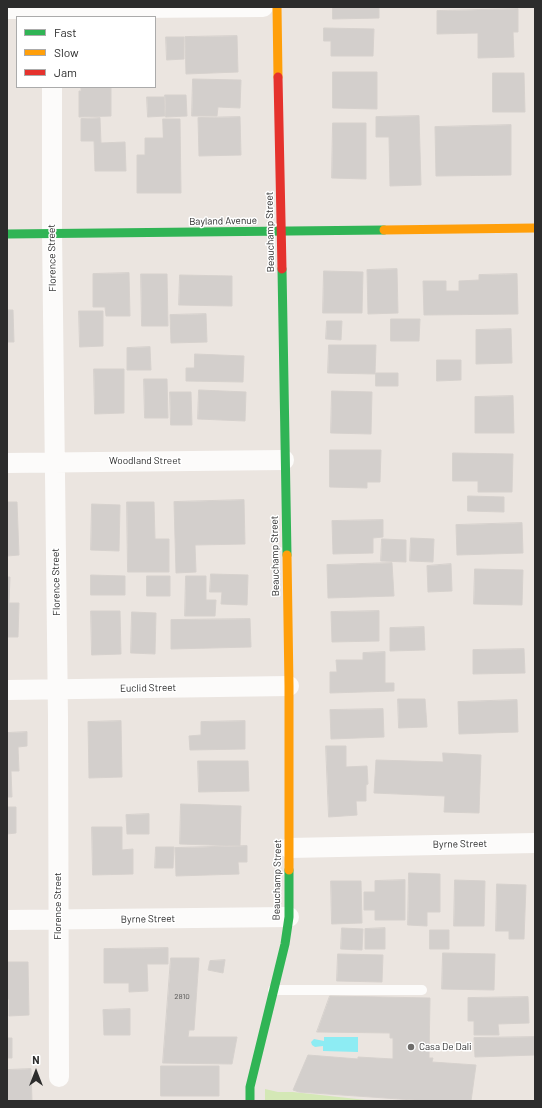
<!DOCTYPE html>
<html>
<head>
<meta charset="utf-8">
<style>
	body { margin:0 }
	#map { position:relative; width:542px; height:1108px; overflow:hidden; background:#ebe5e0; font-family:Barlow,sans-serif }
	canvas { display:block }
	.frame { position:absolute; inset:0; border:8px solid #2c2c2c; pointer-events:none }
	.legend { position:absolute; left:16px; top:16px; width:140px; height:72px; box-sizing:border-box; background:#fff; border:1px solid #ababab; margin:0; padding:5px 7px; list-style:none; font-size:12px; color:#2c2c2c }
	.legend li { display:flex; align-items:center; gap:8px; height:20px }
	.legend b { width:20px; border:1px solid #ababab }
	.north { position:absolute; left:16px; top:1052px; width:40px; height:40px; -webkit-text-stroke:3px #fff; paint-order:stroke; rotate:0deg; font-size:11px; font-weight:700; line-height:16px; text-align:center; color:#2c2c2c }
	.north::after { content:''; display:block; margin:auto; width:14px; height:18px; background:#2c2c2c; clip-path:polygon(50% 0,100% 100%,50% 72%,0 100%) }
</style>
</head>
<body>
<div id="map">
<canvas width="542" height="1108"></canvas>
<div class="frame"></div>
<ul class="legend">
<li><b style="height:5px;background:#30b455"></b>Fast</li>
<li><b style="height:5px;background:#ff9f0a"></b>Slow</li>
<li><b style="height:5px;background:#e5322d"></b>Jam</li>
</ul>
<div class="north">N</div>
</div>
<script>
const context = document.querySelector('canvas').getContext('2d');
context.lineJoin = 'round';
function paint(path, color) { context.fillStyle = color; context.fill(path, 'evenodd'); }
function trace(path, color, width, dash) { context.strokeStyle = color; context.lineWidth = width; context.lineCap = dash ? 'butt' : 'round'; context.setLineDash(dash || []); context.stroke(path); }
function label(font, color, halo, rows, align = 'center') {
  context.font = font + ' Barlow,sans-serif'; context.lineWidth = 3; context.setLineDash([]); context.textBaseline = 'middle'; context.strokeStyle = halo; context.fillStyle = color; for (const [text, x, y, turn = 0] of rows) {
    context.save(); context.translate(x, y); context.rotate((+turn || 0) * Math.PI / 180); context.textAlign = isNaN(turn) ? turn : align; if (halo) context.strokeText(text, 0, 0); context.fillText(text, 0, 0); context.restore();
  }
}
const green = new Path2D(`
	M265 1089 278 1092H293L375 1101H265Z`);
const water = new Path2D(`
	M324 1037H358V1052L323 1051V1046L315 1047 312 1045 311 1042 314 1039 324 1041Z`);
const building = new Path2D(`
	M333 7H379V18L333 19Z
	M518 9V32H513L514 57 478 58V33L437 34V11Z
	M324 28 374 29 373 56H331V41H324Z
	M237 36 238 72 186 74 185 37Z
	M166 37H184V59L167 60Z
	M333 72H377V109L333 108Z
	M493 73H524L525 112H493Z
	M193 79 241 80 240 108 218 107 217 116H192Z
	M81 87H111V116L79 117V91H81Z
	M165 95H186L187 116 166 117Z
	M147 97H164L165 116 148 117Z
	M419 116 421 185 390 186 389 137H376V117Z
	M240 117 241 155 199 156 198 118Z
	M100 118 101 143 125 142 126 171H95L94 141H81V119Z
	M163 119H180L181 193H137V155H145V138H163Z
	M333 123H366V179L332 178Z
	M511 125V175L436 176 435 127Z
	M397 269 398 313 368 314 367 270Z
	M324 271 363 272 362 313H323Z
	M129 273 130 316H106L105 307H93V274Z
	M141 274H167L168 326H142Z
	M517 274 518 314 424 315 423 281H446V291H459V281L479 280V275Z
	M180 275 232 276V306L179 305Z
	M7 310H13L14 342H7Z
	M79 311H103V346L80 347Z
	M206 314 207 342 171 343 170 315Z
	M391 319H420L419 341H391Z
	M327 321H342L341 340 326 339Z
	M511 329 512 363 476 364V330Z
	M329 345H376L375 374 328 373Z
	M150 347 151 370H127V348Z
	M195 354 244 356 243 382 186 381V368H194Z
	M437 360H461V380L437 381Z
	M94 369H124V413L95 414Z
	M376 373H398V386H376Z
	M144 379H167L168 418H145Z
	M199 390 246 392 245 421 198 419Z
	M332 391 372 392 371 434 331 433Z
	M170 392H191L192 425H171Z
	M513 396 514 433H475V397Z
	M330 450H381L380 482H367V488L330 487Z
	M453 453 513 454 512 492H478V481H453Z
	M468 496 504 497V512L468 511Z
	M244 500 245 544 195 545 196 572 176 573 174 502Z
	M7 502H17L19 555 7 556Z
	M127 502H154L155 539H169V572H128Z
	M92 504 120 505 119 551 91 550Z
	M383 520V537L373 538V553L333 554 332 521Z
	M522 523 523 553 457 555 456 525Z
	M411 538 434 539 433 562 410 561Z
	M382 539 406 540V562L381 561Z
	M392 563 394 596 328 598 327 565Z
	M451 564 452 591 428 592 427 566Z
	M475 569 523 570 522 605 474 604Z
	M211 574 248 575 247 605 221 604 222 592H210Z
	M91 575 125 576V595H91Z
	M147 576H170V596H147Z
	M186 576H206V600H216L215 616H185Z
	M7 577H10L9 603H19L18 637H7Z
	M91 611H120L121 654 92 655Z
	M379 611V641L332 642 331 612Z
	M132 612 156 613 155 654 131 653Z
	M250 619 251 647 171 649V620Z
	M424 627 425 650 390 651V628Z
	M524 649 525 673 473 674V650Z
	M385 652V683H394V691L330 693V672H337L336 660H363V653Z
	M398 699H425L427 727 399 728Z
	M517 700 518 732 459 734 458 702Z
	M383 709 384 737 331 739 330 710Z
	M121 721 122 777 89 778 88 722Z
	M245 721V749L190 750 189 736 201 735V722Z
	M27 732V746L18 747 19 771H11L12 797H7V733Z
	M326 746H346V767L367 766 368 784 366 785V801H356L357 815 329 817Z
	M443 753 481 755 479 813 444 812 445 796 374 793 376 760 443 762Z
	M198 761H248L249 791 199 792Z
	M181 804 241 806 240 846 180 844Z
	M7 807H16V833L7 834Z
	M149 814V834H127L126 815Z
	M92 827H122V850L133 849V874L93 875Z
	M247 846V862H238L239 874 176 876 175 848Z
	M156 847H174L173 868H155Z
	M409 873 440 874V912H427V926L408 925Z
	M405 880V920H375V910H364V892H375V881Z
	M455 880 485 881 484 926H454Z
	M331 881H361L362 923 332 924Z
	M497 884 526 885 524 939H509V931H496Z
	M342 928 363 929 362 950 341 949Z
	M385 928V949H365V929Z
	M430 930H449V949H430Z
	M168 948V964H147L148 991 129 992V983H104V949Z
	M443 953 495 954 494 990 442 989Z
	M338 954 383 955 382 982 337 981Z
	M171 958H199L194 1030H189L188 1037H237L232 1064 163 1063Z
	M225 960 223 973 208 970 210 961Z
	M8 962H28L29 1015 9 1016V999H7Z
	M330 996 430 998 429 1058H433L432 1062 476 1065 471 1101H428L299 1092 293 1090 308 1055 358 1059V1057L393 1059V1038H390V1033L317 1032Z
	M528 997 529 1023 498 1024 499 1035H474V1021H468V998Z
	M130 1009V1035H104L103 1010Z
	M535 1037V1055L475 1057 474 1038Z
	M7 1038H12V1058H7Z
	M161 1066H219V1096H161Z
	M31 1069 32 1101H7V1070Z`);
const lane = new Path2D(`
	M273 990H422`);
const street = new Path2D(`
	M7 9 263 7
	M52 87V233L58 717 59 1077
	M7 463 284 460
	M7 690 289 686
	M289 848 535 843
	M7 920 289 917`);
const fast = new Path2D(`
	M7 234 384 230
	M282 269 287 555
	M250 1101V1087L285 944 289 917V870`);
const slow = new Path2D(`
	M277 7 278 77
	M384 230 535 228
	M287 555 289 686V870`);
const jam = new Path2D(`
	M278 77 282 269`);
const markers = [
	[411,1047,4,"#6f6d6b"]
];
const numberNames = [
	["2810",182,996]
];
const streetNames = [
	["Bayland Avenue",223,221,-1],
	["Beauchamp Street",270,232,-91],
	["Florence Street",52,258,-91],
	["Woodland Street",145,461],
	["Beauchamp Street",275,556,-91],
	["Florence Street",56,582,-91],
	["Euclid Street",148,688,-1],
	["Byrne Street",460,844,-1],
	["Beauchamp Street",277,880,-89],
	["Florence Street",58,906,-90],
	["Byrne Street",148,919,-1]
];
const poiNames = [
	["Casa De Dali",419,1047]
];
paint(green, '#d4e8b6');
paint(water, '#8decf3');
paint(building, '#d3cfcc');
trace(building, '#d6d1cd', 1);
trace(lane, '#fcfbfa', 10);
trace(street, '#fcfbfa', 20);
trace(fast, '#30b455', 9);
trace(slow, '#ff9f0a', 9);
trace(jam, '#e5322d', 9);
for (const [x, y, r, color] of markers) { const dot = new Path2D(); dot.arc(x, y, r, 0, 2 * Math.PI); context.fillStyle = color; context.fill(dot); trace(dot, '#fff', 1.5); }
label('8px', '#565655', null, numberNames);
label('10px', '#2c2c2c', '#fff', streetNames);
label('10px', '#2c2c2c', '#fff', poiNames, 'left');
</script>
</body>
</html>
